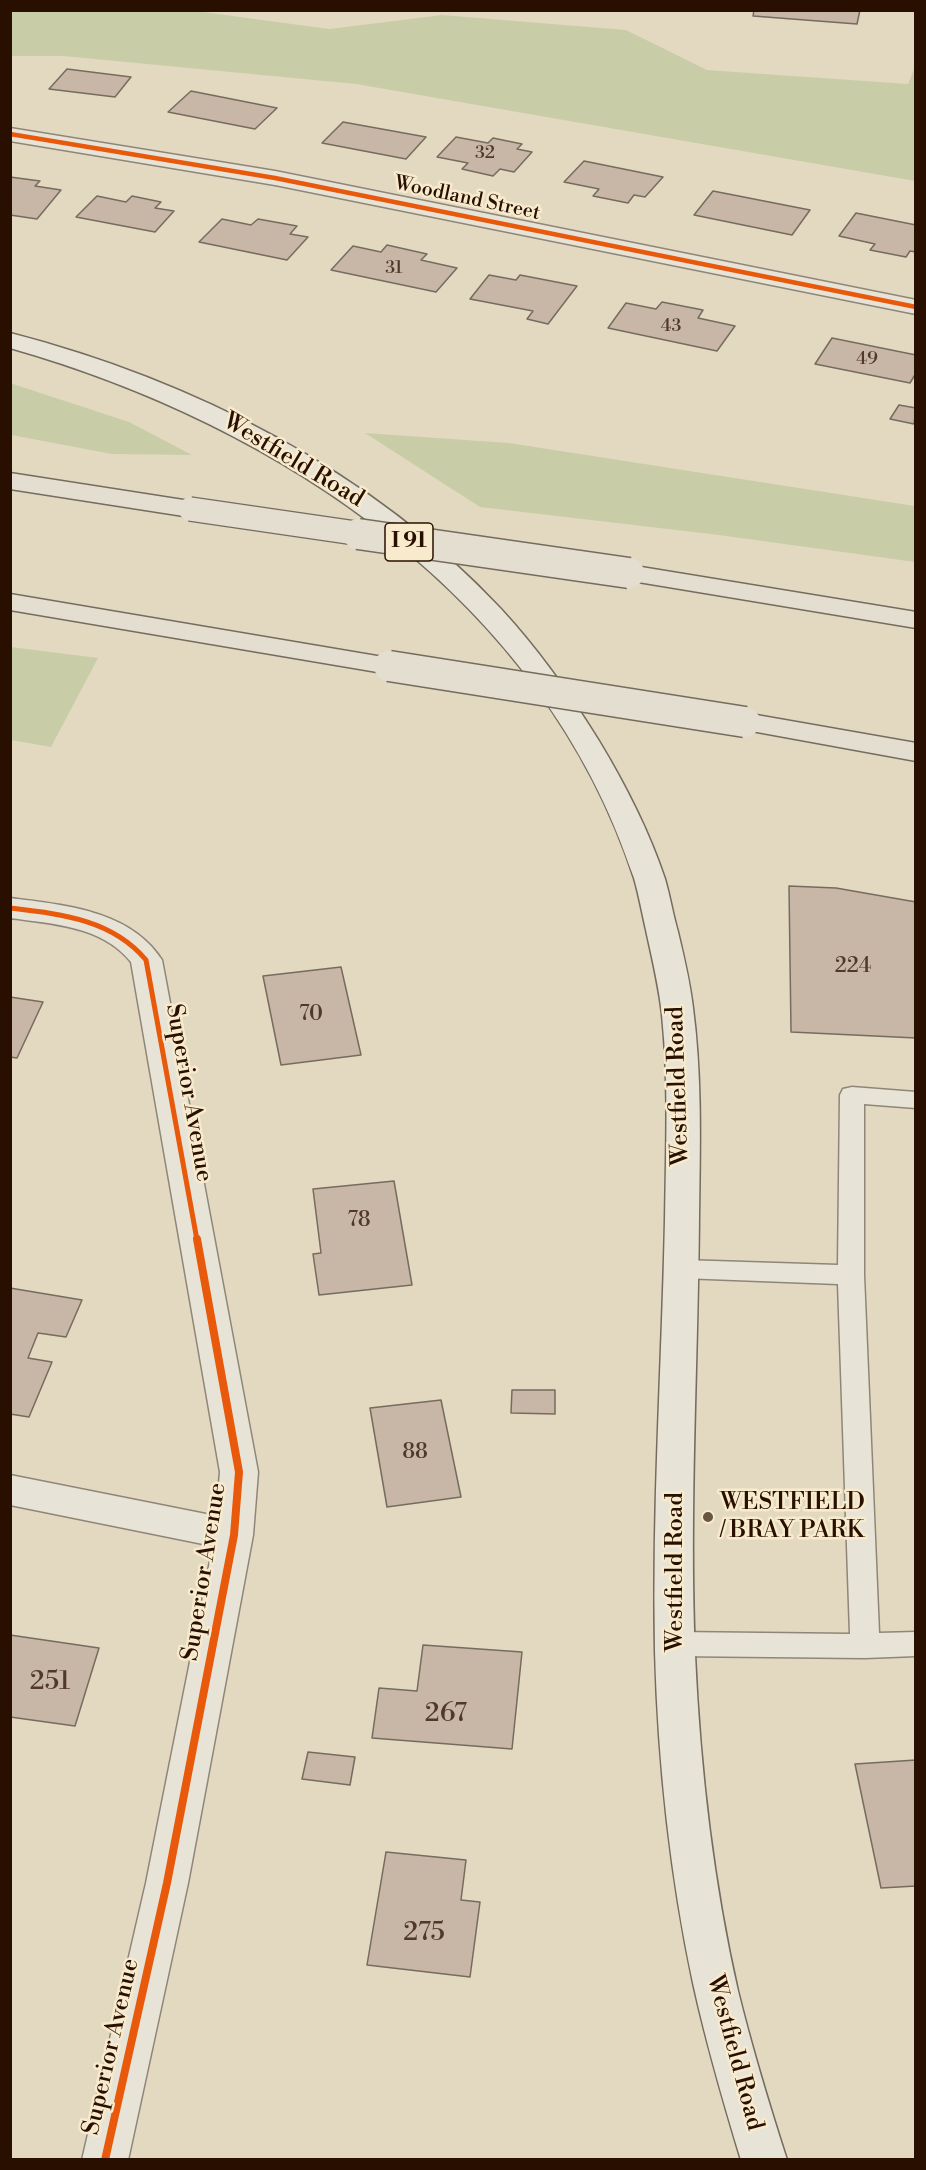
<!DOCTYPE html>
<html>
<head>
<meta charset="utf-8">
<style>
	body { margin:0 }
	#map { position:relative; width:926px; height:2170px; overflow:hidden; background:#e3d9c1; font-family:"Libre Bodoni",serif }
	canvas { display:block }
	.frame { position:absolute; inset:0; border:12px solid #280f00; pointer-events:none }
</style>
</head>
<body>
<div id="map">
<canvas width="926" height="2170"></canvas>
<div class="frame"></div>
</div>
<script>
const context = document.querySelector('canvas').getContext('2d');
context.lineJoin = 'round';
function paint(path, color) { context.fillStyle = color; context.fill(path, 'evenodd'); }
function trace(path, color, width, dash) { context.strokeStyle = color; context.lineWidth = width; context.lineCap = dash ? 'butt' : 'round'; context.setLineDash(dash || []); context.stroke(path); }
function label(font, color, halo, rows, align = 'center') {
  context.font = font + ' "Libre Bodoni",serif'; context.lineWidth = 5; context.setLineDash([]); context.textBaseline = 'middle'; context.strokeStyle = halo; context.fillStyle = color; for (const [text, x, y, turn = 0] of rows) {
    context.save(); context.translate(x, y); context.rotate((+turn || 0) * Math.PI / 180); context.textAlign = isNaN(turn) ? turn : align; if (halo) context.strokeText(text, 0, 0); context.fillText(text, 0, 0); context.restore();
  }
}
const green = new Path2D(`
	M196 11 329 29 442 15 626 30 707 70 908 84 915 67V181L356 84 63 56H11V11Z
	M10 383 129 422 192 455 112 454 11 435Z
	M365 433 509 443 915 506V562L719 535 480 507Z
	M11 647 98 658 51 747 11 740Z`);
const building = new Path2D(`
	M754 10H860L857 24 753 16Z
	M67 69 131 77 115 97 49 89Z
	M191 91 277 108 255 129 168 112Z
	M343 122 426 137 406 159 322 143Z
	M456 137 488 143 493 138 522 144 517 149 532 152 514 172 500 169 493 176 462 169 468 163 437 157Z
	M584 161 663 177 645 197 634 195 628 203 593 196 599 189 564 182Z
	M10 177 40 181 35 186 61 190 37 219 10 215Z
	M713 191 810 210 792 235 694 215Z
	M97 196 126 202 132 196 161 202 155 208 174 211 155 232 76 217Z
	M856 213 916 225V252L910 251 906 257 870 250 875 244 839 236Z
	M222 219 251 225 258 219 297 226 290 234 308 237 287 260 199 242Z
	M387 245 427 254 421 260 457 268 436 292 331 270 353 246 381 252Z
	M489 275 516 280 520 275 577 286 548 324 527 319 533 311 470 299Z
	M662 302 703 310 698 318 735 326 717 351 608 328 626 303 656 309Z
	M832 338 916 355V373L910 383 815 364Z
	M899 405 916 408 914 424 890 419Z
	M789 886 836 888 916 902V1038L791 1032Z
	M341 967 361 1055 281 1065 263 976Z
	M10 997 43 1002 17 1058 10 1057Z
	M394 1181 412 1285 319 1295 313 1254 321 1253 313 1189Z
	M10 1288 82 1300 66 1337 38 1333 28 1358 52 1362 29 1417 10 1414Z
	M512 1390H555V1414L511 1413Z
	M441 1400 461 1497 387 1507 370 1408Z
	M10 1635 99 1648 75 1726 10 1717Z
	M423 1645 522 1652 512 1749 372 1738 379 1688 417 1691Z
	M308 1752 355 1757 350 1785 302 1779Z
	M916 1760V1886L881 1888 855 1764Z
	M386 1852 466 1860 461 1900 480 1902 470 1977 367 1965Z`);
const service = new Path2D(`
	M852 1087 916 1092V1108L864 1104V1275L879 1633 916 1632V1656L865 1658 675 1656 665 1653 661 1644 665 1635 675 1632 850 1634 838 1284 682 1278 673 1276 669 1269 673 1262 682 1260 838 1265 840 1095 843 1089Z`);
const minor = new Path2D(`
	M10 128 275 171 916 300V314L275 185 10 141Z
	M10 898C64 905 130 910 162 960L258 1472 253 1535 188 1883 128 2160H82L146 1883 213 1546 10 1505V1475L216 1516 220 1472 131 962C102 926 53 924 10 918Z`);
const secondary = new Path2D(`
	M10 333C192 380 372 471 501 609 538 649 570 694 599 741 625 784 649 831 665 879 670 896 673 915 678 932 684 957 690 982 693 1008 702 1076 700 1146 699 1216 698 1362 689 1508 695 1654 700 1767 713 1881 738 1991 752 2048 769 2104 787 2160H741C723 2101 706 2042 693 1983 670 1874 658 1762 655 1651 652 1507 662 1363 665 1220 666 1151 669 1083 662 1015 659 986 652 958 646 930 642 913 639 895 634 878 543 599 281 425 10 348Z`);
const motorway = new Path2D(`
	M10 473 190 501 199 503 203 509 199 515 190 517 10 489Z
	M629 565 916 612V628L620 579 616 573 620 567Z
	M10 594 389 658 399 660 403 666 399 672 389 674 10 610Z
	M745 713 916 743V761L735 728 731 722 735 716Z`);
const motorwayBridgeFar1 = new Path2D(`
	M190 509 369 535`);
const motorwayBridge = new Path2D(`
	M358 534 629 573
	M389 666 745 722`);
const cyclewayFar2 = new Path2D(`
	M10 134 275 178 916 307`);
const cyclewayFar1 = new Path2D(`
	M10 908C60 914 112 919 146 960L197 1240`);
const cycleway = new Path2D(`
	M105 2160 167 1883 234 1535 239 1472 197 1239`);
const markers = [
	[708,1517,6,"#695644"]
];
const farNumbernames = [
	["32",485,154],
	["31",394,269],
	["43",671,327],
	["49",867,360]
];
const farStreetnames = [
	["Woodland Street",467,199,12]
];
const numberNames = [
	["224",853,967],
	["70",311,1015],
	["78",359,1221],
	["88",415,1453]
];
const shields = [
	[409,542,48]
];
const shieldNames = [
	["I 91",409,542]
];
const streetNames = [
	["Westfield Road",293,461,31],
	["Westfield Road",679,1086,-92],
	["Superior Avenue",188,1093,80],
	["Superior Avenue",205,1572,-81],
	["Westfield Road",676,1572,-90],
	["Superior Avenue",112,2047,-77],
	["Westfield Road",734,2053,75]
];
const poiNames = [
	["WESTFIELD",720,1503],
	["/ BRAY PARK",720,1531]
];
const nearNumbernames = [
	["251",50,1683],
	["267",446,1715],
	["275",424,1934]
];
paint(green, '#c9cda7');
paint(building, '#c8b6a6');
trace(building, '#756c5e', 1.5);
trace(service, '#8f8677', 3);
trace(minor, '#8f8677', 3);
trace(secondary, '#756c5e', 3);
trace(motorway, '#756c5e', 3);
paint(service, '#e8e3d7');
paint(minor, '#e8e3d7');
paint(secondary, '#e8e3d7');
paint(motorway, '#e4ded0');
trace(motorwayBridgeFar1, '#756c5e', 26, []);
trace(motorwayBridge, '#756c5e', 33, []);
trace(motorwayBridgeFar1, '#e4ded0', 23);
trace(motorwayBridge, '#e4ded0', 30);
trace(cyclewayFar2, '#e8590c', 4.5);
trace(cyclewayFar1, '#e8590c', 5);
trace(cycleway, '#e8590c', 8);
for (const [x, y, r, color] of markers) { const dot = new Path2D(); dot.arc(x, y, r, 0, 2 * Math.PI); context.fillStyle = color; context.fill(dot); trace(dot, '#f7eacd', 2); }
label('18px', '#50392a', null, farNumbernames);
label('20px', '#280f00', '#f7eacd', farStreetnames);
label('21px', '#50392a', null, numberNames);
for (const [x, y, w] of shields) { const box = new Path2D(); box.roundRect(x - w / 2, y - 19, w, 38, 4.5); context.fillStyle = '#f7eacd'; context.fill(box); trace(box, '#280f00', 1.5); }
label('bold 22px', '#280f00', null, shieldNames);
label('24px', '#280f00', '#f7eacd', streetNames);
label('24px', '#280f00', '#f7eacd', poiNames, 'left');
label('26px', '#50392a', null, nearNumbernames);
</script>
</body>
</html>
